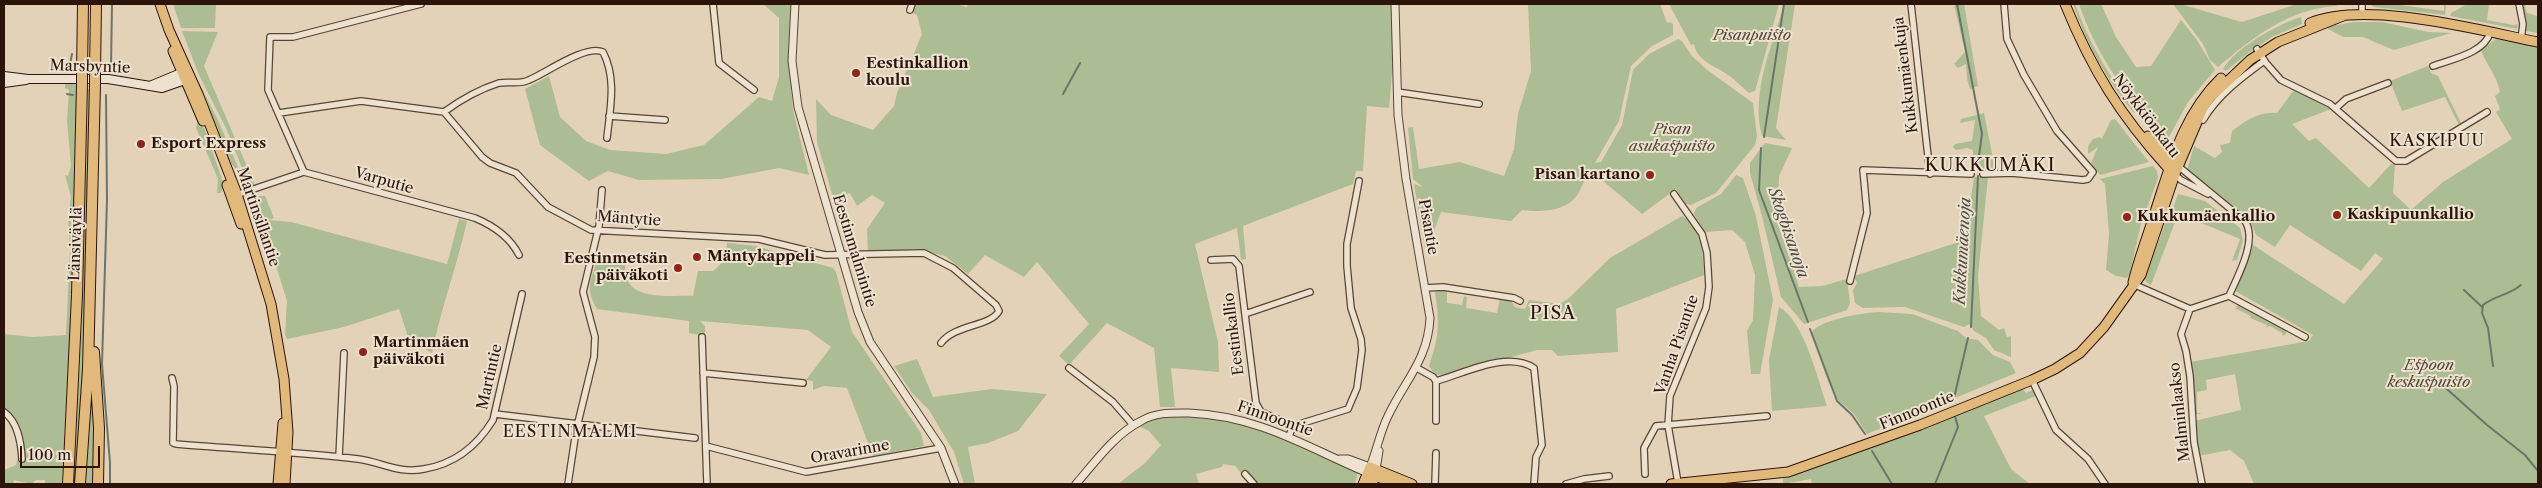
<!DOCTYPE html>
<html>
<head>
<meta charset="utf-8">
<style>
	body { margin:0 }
	#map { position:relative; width:2542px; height:488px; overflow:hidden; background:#e3d2b7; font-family:"Libre Caslon Text",serif }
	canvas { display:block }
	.frame { position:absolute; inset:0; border:5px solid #2c140a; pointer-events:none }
	.scale { position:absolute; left:20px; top:446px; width:80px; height:22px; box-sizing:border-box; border:2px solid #2c140a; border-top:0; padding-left:6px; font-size:15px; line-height:18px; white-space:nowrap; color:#2c140a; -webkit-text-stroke:4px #ede2d0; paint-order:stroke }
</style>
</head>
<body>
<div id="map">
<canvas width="2542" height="488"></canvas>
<div class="frame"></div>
<div class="scale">100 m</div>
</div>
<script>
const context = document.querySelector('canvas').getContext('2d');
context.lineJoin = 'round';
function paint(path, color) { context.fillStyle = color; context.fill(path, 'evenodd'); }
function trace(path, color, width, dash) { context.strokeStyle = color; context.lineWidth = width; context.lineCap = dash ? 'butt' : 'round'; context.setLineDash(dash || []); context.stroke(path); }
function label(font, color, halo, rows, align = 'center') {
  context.font = font + ' "Libre Caslon Text",serif'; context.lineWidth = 4; context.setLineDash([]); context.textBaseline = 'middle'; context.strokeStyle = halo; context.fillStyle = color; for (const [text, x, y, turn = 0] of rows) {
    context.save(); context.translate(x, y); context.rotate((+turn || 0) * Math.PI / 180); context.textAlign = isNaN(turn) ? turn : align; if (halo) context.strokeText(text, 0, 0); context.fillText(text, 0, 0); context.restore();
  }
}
const green = new Path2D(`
	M173 4H216L215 28H181Z
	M763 4H791L788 53 793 110 809 175 779 168 721 179 639 180 608 171 589 181 540 145 525 89 549 76 560 117 586 141 610 150 666 154 704 145 759 97 772 101 779 77V18Z
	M915 4H955L967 7 968 4H1392L1393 61 1389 108 1367 106 1363 171H1356L1353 184 1243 226 1246 259 1241 260 1237 228 1195 244 1218 342 1219 372 1171 368 1175 407H1160L1154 348 1107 323 1069 365 1059 356 1089 324 1037 262 1024 277 985 255 968 274 945 256 916 249 868 252 867 229 885 203 872 195 857 206 850 193 833 197 817 142 816 99 831 115 873 130 894 106 897 93 922 34 917 15 912 13Z
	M1528 4H1660L1667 23 1670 22 1673 24V35L1652 46 1631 66 1619 121 1595 163 1601 162 1622 125 1633 70 1649 54 1678 39 1682 41 1692 56 1706 69 1753 103 1757 136 1755 145 1716 193 1691 205 1686 204 1676 189 1642 214 1602 180 1587 176C1583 183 1579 195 1573 200 1560 212 1538 212 1522 210L1511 221 1441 212 1428 247 1425 248 1414 184 1423 187 1413 179 1408 128 1413 127 1419 169 1460 162 1504 176 1514 149 1518 114 1531 71Z
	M1669 4H1779L1755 91 1749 93C1743 88 1736 81 1732 78 1720 67 1697 63 1694 44L1691 45Z
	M1784 4H1795L1776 128 1786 140 1762 136C1750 93 1773 44 1784 4Z
	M1954 4H1964L1978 86 1970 89 1967 79 1966 64 1958 68 1954 64 1965 52Z
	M2073 4H2075C2090 44 2109 78 2137 111L2134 113C2107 81 2087 44 2073 4Z
	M2079 4H2101L2116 37 2136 67 2151 66 2181 20 2197 40 2215 70 2188 102 2168 139C2159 138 2150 123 2144 116 2116 80 2094 48 2079 4Z
	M2173 4H2180L2242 22 2297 4H2336L2337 6C2290 8 2252 38 2218 67L2210 60 2203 44Z
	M2370 4H2393L2444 11V4H2446L2445 15 2374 7Z
	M2467 4H2489L2487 20 2513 25 2518 24 2517 29 2450 16 2451 13Z
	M2521 4H2525L2527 13 2537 16 2538 14V33L2526 31Z
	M2301 17 2302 24 2272 37 2248 53 2226 71 2223 69C2235 48 2278 24 2301 17Z
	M2354 22H2382L2428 32 2451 33 2394 50 2363 37H2343L2325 27Z
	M182 31 218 32 204 66 255 185 251 186 248 183 227 130 199 75Z
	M2496 39 2538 46V484H2254L2244 461 2230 450 2198 456 2194 421 2241 410 2235 374 2206 380 2207 390 2197 392V413H2202L2194 415 2190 362 2309 341 2313 335 2235 291 2253 245 2344 304 2383 259 2375 253 2361 271 2290 225 2275 247 2256 235 2251 223 2187 170 2194 146 2215 158 2222 152 2220 145 2230 143 2232 131C2246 120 2260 111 2277 113L2294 90 2331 109 2292 124 2309 141 2316 138 2369 188 2391 164 2395 165 2393 193 2411 210 2443 182 2512 139 2496 112 2500 109 2495 96 2500 92C2496 74 2487 66 2481 50Z
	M188 62 218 120 238 167 237 170 229 162Z
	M2428 66 2431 73 2438 76 2462 125 2460 127 2445 97 2402 111 2390 81Z
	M65 84H77L71 307 62 484H45V480H36L31 484 14 480 13 484H4V470L16 465C22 442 24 425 4 409V334L32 337 66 335 70 249 68 217 71 197 65 175 68 176 71 166 67 121 69 90 65 88Z
	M88 89H91L83 390 77 484H74L83 292Z
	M1984 113 1995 169 1973 171V150L1967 148 1956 150 1953 147 1955 144 1972 141 1975 120 1960 123 1961 119Z
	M2115 119 2149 162 2100 175 2091 163 2098 147 2088 154V146L2093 139 2100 137 2102 139 2111 120Z
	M198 120 205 130 224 185 221 193H217L218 179 196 128Z
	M1765 143 1792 148 1779 176 1777 221 1799 287 1822 286 1847 279 1850 303 1847 310 1804 324 1781 297 1762 216 1750 173V163Z
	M2153 166 2157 171 2158 178 2141 224 2130 272 2127 278 2116 276 2106 270 2109 234 2105 184 2100 179Z
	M1736 175 1743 178 1756 216 1773 300 1760 374H1751L1747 331 1753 320 1755 275 1745 242 1732 230 1705 232 1694 214 1696 208 1721 194Z
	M1974 177H1988L1978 276 1981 316 1999 330 2004 328 2007 337 2011 336V357L1994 350 1986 338 1974 331 1970 324 1964 327 1905 307 1863 308 1855 303 1853 290 1857 283 1854 276 1965 240Z
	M2178 194 2205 201 2240 228 2243 240 2237 260 2232 261 2240 239 2172 211Z
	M258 196H265L274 218 269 220 291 222 447 264 459 219 467 221C457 266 441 308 432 353L409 340 399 309 344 327 287 339 285 334 287 301 255 198Z
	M2169 213 2177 217 2151 285 2146 282 2145 278Z
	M1682 216C1702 225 1703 256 1704 275L1616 309 1618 352 1558 356 1552 350H1537L1450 374 1435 375 1429 366C1439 336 1440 325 1435 293L1436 291H1447V303L1462 305 1464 296 1467 297 1466 308 1497 313 1500 298 1511 301 1515 307 1525 309 1529 300 1560 304 1569 298 1610 258Z
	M727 243 756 246 833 268 836 272 852 332 921 433 924 446 873 456 847 388 824 386 813 390V381L806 380 831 347 808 330 700 321 705 326V336L689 333V321L597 309C585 288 590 283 597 261L625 263C625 268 625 275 627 279 635 301 675 295 693 296L698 271H713L726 259Z
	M2238 304 2286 330V334L2283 336 2282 333 2270 326 2266 327 2267 325 2250 318 2251 316 2237 309 2235 310Z
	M1779 307C1804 320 1818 380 1827 406L1772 411 1769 360Z
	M1879 312 1912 314 1958 331 1966 338 1978 340 1993 355 2010 362 2016 373 1867 434 1854 414 1838 400 1828 381 1811 333C1820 319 1863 313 1879 312Z
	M917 359 933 397 992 389 1047 394 1018 431 988 443 968 447 975 484H964L954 452 929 410 912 393 894 366Z
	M2022 388 2026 393 2033 390 2036 396 1984 416 2011 469 2030 484H1812L1811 479 1783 484V479Z
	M92 392H94L96 484H86Z
	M1172 416C1193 418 1216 418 1237 423 1280 432 1320 453 1358 472L1355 484H1260L1244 472 1241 473 1235 466 1223 464 1222 467 1196 474 1199 484H1118L1145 463 1161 445 1149 431 1139 426 1156 419Z`);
const stream = new Path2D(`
	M1957 4 1982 134 1977 170
	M67 65 70 64 72 54
	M111 68 112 4
	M67 94 73 95
	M1063 94 1080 63
	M106 95 107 200 102 364 110 463V484
	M1764 137 1784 4
	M1761 148 1759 190 1808 322
	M2464 290 2482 307
	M1971 327 1978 176
	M1810 329 1837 401 1852 415 1865 434
	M2493 366 2488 328 2482 313 2483 305C2495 295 2508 296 2521 285
	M2439 382 2487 425 2525 455 2538 471
	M1954 398 1968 338
	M1872 451 1892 484
	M1935 484 1958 427 1954 413`);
const minor = new Path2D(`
	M713 4 719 63 754 90
	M1911 4 1930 174
	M2519 4 2523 24 2521 39
	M910 10 912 4
	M2362 14V4
	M2257 49 2266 63 2281 80 2330 104 2396 161H2406L2487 112
	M2433 66C2452 59 2484 53 2490 33
	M1397 92 1479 104
	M2336 108 2346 99 2388 83
	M444 112C459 101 480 89 499 83 509 81 519 85 529 80 546 73 586 44 603 52 617 79 610 109 607 138
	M279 113 361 101 444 112 482 157 490 163 516 173 548 207 591 230 759 239 825 255 924 253 953 268 996 305 999 311C990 327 955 324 941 343
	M609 116 665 120
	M2203 120C2218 95 2241 78 2264 61
	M2177 165 2245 221C2258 241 2237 277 2229 296
	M304 172 268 90 270 37H293L421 4
	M2173 173 2181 180 2208 194
	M1983 174 2012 173 2083 180 2088 179 2093 172 2057 131 2024 75 2007 39 2004 4
	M1674 194 1702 234 1707 253 1709 287 1706 308 1670 396 1668 425 1678 483
	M236 195 304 172 475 218C494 226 510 237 519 255
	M1211 260 1233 259 1239 266 1256 403 1261 412 1293 426 1289 436
	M1850 281 1867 213 1863 170 1971 174
	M2133 284 2190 309 2229 296 2305 337
	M1425 288 1443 287 1514 298 1520 301
	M2190 309 2181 334 2186 351 2190 376 2194 442 2202 484
	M1245 314 1310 292
	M702 337 707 484
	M1069 368 1113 402 1133 425
	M1417 368 1433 377 1436 381C1463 374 1507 350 1534 368L1542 445 1536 457 1534 484
	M703 373 803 383
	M172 378 174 386 173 443 176 444C237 449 297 452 358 459 382 462 398 474 424 469 455 464 477 446 493 420L522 294
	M2032 380 2056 430 2088 459 2105 484
	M1436 381V421
	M4 412C18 422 21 442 22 459
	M495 414 695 438
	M1293 426 1348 409 1357 388 1362 350 1361 339 1351 308 1347 266V244L1359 181
	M706 446 806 472 941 448
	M339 457 344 353
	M1245 474 1254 484
	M1645 474 1644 448 1656 426 1767 416
	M568 484 576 431 594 357 595 337 583 292 599 226 602 190
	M1435 484 1436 453
	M1566 484 1584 479 1609 476`);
const tertiary = new Path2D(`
	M795 4 792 61 798 107 858 312 870 342 941 448 955 484
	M1340 459H1348L1370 467C1377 450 1380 432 1388 416 1405 380 1428 360 1430 318L1406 179 1398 115 1395 4
	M1076 484C1095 462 1115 434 1141 421 1156 412 1172 413 1189 413 1262 416 1311 450 1375 476L1379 451`);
const secondary = new Path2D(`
	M4 76 28 79H108L162 88 185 80 189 74 181 73 152 85
	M4 83 26 80`);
const primary = new Path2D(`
	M160 4 169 30 198 94 237 194 271 304 284 379 288 432 285 484
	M2065 4C2092 70 2120 115 2168 168
	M2310 23C2366 0 2478 30 2538 42
	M173 51 203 121
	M2148 136 2171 159
	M227 185 241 224
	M2133 282C2139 258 2148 235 2155 212 2171 163 2183 115 2221 78
	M278 484 283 423
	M1363 484 1370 467 1412 484
	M1372 484 1375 476 1396 484
	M1671 484 1788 472 1920 425 2032 380 2055 369 2080 353 2104 327 2141 275 2175 174 2203 108 2210 98 2250 60 2278 42 2343 16`);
const motorway = new Path2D(`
	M82 73 83 4
	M95 74 96 4
	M94 352 99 428 98 484
	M68 484 77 295 82 84
	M80 484 88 369 95 84`);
const motorwayBridge = new Path2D(`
	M82 84V73
	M95 84V74`);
const markers = [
	[856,73,5,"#8f2418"],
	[141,144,5,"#8f2418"],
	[1650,175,5,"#8f2418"],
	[2337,215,5,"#8f2418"],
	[2127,217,5,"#8f2418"],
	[697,257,5,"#8f2418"],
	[678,268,5,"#8f2418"],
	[363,352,5,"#8f2418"]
];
const parkNames = [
	["Pisanpuisto",1752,36],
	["Pisan",1672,130],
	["asukaspuisto",1672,147],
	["Espoon",2429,366],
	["keskuspuisto",2429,383]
];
const poiNames = [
	["Eestinkallion",866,64],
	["koulu",866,81],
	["Esport Express",151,144],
	["Pisan kartano",1640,175,"right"],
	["Kaskipuunkallio",2347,215],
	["Kukkumäenkallio",2137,217],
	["Mäntykappeli",707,257],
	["Eestinmetsän",668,259,"right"],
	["päiväkoti",668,276,"right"],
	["Martinmäen",373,343],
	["päiväkoti",373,360]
];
const streetNames = [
	["Marsbyntie",90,67,2],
	["Kukkumäenkuja",1906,75,-97],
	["Nöykkiönkatu",2146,116,53],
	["Varputie",384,181,16],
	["Martinsillantie",258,217,71],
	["Mäntytie",629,219,4],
	["Pisantie",1428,227,80],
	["Länsiväylä",76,244,-88],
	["Eestinmalmintie",854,251,73],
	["Eestinkallio",1234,334,-97],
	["Vanha Pisantie",1677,345,-71],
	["Martintie",490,377,-77],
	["Finnoontie",1917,411,-22],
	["Malminlaakso",2180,412,-96],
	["Finnoontie",1275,419,19],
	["Oravarinne",850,452,-10]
];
const neighbourhoodNames = [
	["KASKIPUU",2437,141],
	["EESTINMALMI",570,432]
];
const waterNames = [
	["Skogbisanoja",1788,233,71],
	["Kukkumäenoja",1963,251,-87]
];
const quarterNames = [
	["KUKKUMÄKI",1990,166],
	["PISA",1553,314]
];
paint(green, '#adbd93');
trace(stream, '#6b766b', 2);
trace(minor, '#5a4435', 8);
trace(tertiary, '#5a4435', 9);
trace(secondary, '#2c140a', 10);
trace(primary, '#2c140a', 11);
trace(motorway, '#2c140a', 12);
trace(minor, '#ede2d0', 5.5);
trace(tertiary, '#ede2d0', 7);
trace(secondary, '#ede2d0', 8);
trace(primary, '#e2b97c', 9);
trace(motorway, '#e2b97c', 10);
trace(motorwayBridge, '#2c140a', 12, []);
trace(motorwayBridge, '#e2b97c', 10);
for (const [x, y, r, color] of markers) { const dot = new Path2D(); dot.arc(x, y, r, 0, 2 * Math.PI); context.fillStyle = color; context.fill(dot); trace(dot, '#ede2d0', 2); }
label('italic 15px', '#534733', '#ede2d0', parkNames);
label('bold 15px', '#2c140a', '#ede2d0', poiNames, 'left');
label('15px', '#2c140a', '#ede2d0', streetNames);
context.letterSpacing = '1px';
label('16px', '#2c140a', '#ede2d0', neighbourhoodNames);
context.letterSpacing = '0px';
label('italic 16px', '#514d43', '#ede2d0', waterNames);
context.letterSpacing = '1px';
label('18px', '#2c140a', '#ede2d0', quarterNames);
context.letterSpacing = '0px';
</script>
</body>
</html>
